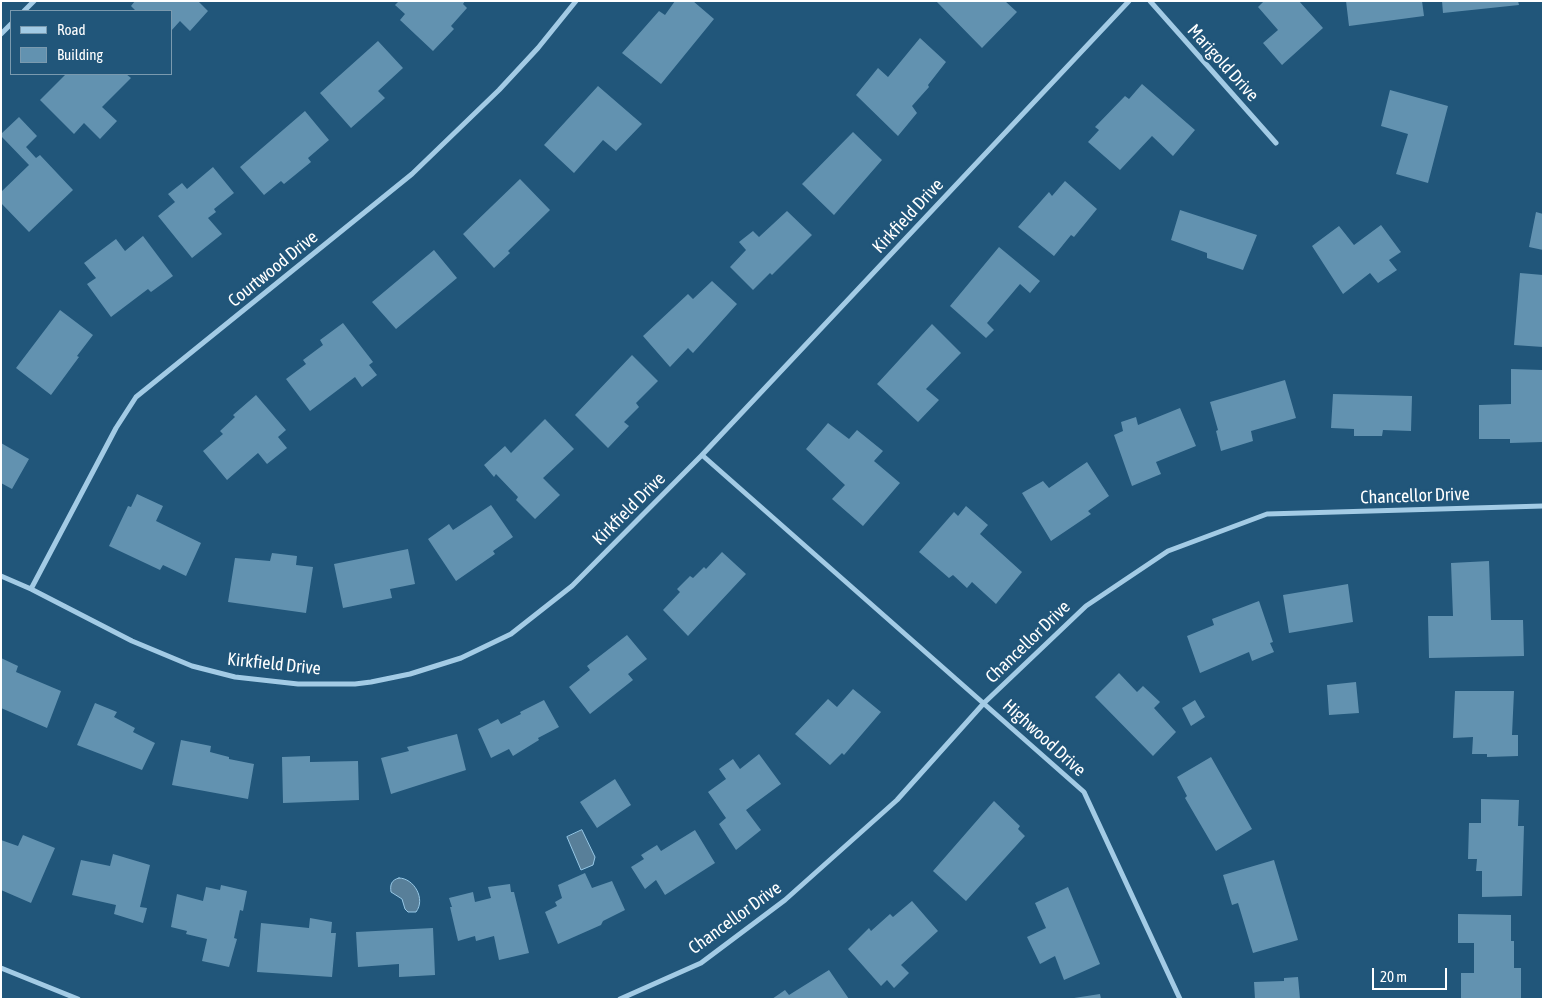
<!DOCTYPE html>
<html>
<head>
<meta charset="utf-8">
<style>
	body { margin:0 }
	#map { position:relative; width:1544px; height:1000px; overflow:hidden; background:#21567a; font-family:"Asap Condensed",sans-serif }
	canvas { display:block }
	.frame { position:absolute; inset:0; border:2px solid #fff; pointer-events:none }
	.legend { position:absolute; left:10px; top:10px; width:162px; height:65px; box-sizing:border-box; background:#21567a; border:1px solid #7a9aaf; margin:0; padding:6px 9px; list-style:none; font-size:15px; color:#fff }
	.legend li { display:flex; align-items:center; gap:10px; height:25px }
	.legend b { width:25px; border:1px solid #7a9aaf }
	.scale { position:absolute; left:1372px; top:968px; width:75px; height:22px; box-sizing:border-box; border:2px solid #fff; border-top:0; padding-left:6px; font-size:15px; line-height:18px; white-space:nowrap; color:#fff; -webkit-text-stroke:4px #21567a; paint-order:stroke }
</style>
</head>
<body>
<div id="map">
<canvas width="1544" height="1000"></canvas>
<div class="frame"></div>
<ul class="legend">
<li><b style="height:6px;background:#a3cbe5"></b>Road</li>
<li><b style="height:14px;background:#6292b0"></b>Building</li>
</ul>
<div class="scale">20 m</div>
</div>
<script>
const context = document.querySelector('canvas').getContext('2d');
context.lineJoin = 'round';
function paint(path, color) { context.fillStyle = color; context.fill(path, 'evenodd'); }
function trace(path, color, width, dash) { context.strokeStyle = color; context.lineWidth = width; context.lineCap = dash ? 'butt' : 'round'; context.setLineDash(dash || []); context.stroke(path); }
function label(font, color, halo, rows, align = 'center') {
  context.font = font + ' "Asap Condensed",sans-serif'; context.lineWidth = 5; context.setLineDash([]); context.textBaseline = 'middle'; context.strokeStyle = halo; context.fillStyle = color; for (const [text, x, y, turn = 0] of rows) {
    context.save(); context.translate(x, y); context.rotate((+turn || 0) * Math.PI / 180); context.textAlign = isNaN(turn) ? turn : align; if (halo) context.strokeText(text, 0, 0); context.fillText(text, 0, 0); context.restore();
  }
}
const water = new Path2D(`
	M582 830 595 857 593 865 581 870 567 837Z
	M399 878C414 878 426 899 416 912H408L405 909 402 899 391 892C390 885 391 880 399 878Z`);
const building = new Path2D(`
	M135 1H198L208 11 190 31 180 21 171 31V11H136L131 6Z
	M399 1H465L463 4 467 8 451 26 454 29 433 51 400 20 405 14 395 5Z
	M675 1H693L714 19 661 84 622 53 659 11 665 15Z
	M936 1H1005L1017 12 982 48Z
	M1264 1H1299L1323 28 1282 65 1263 43 1278 30 1258 7Z
	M1346 1H1422L1424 16 1349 26Z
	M1442 1H1518L1519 5 1443 13Z
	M920 38 946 62 928 85 929 87 912 106 917 113 898 136 856 95 878 68 888 77Z
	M378 41 403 68 378 91 385 98 351 128 320 93Z
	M66 74H126L131 78 102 107 117 121 100 139 84 123 74 134 40 100Z
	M1142 84 1195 130 1173 156 1152 136 1120 170 1088 142 1099 130 1095 127 1125 96 1129 99Z
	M598 86 642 124 616 151 603 140 574 173 544 145Z
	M1390 90 1448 106 1428 183 1396 174 1408 134 1381 126Z
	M305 111 329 140 308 158 311 162 284 184 281 181 264 195 240 167Z
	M19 117 37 136 26 147 36 158 40 155 73 190 29 232 1 203V192L29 165 1 136V134Z
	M853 132 882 160 834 215 802 184Z
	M213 167 234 193 214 209 216 212 208 218 222 234 192 258 158 216 175 202 168 194 182 183 187 189Z
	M520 179 550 210 508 251 510 253 494 268 463 234Z
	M1065 181 1097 209 1074 237 1071 235 1054 256 1018 227 1049 192 1052 196Z
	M1180 210 1257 235 1243 270 1207 258V253L1171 240Z
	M787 211 812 235 772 275 770 273 753 290 730 267 746 250 739 242 753 231 759 237Z
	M1536 212 1543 214V250L1529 247Z
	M1381 225 1401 252 1389 260 1397 270 1378 283 1370 273 1343 294 1312 246 1339 226 1354 245Z
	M143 236 173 276 151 292 148 289 111 317 87 284 96 278 84 263 116 239 125 251Z
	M999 247 1040 281 1030 293 1020 284 987 323 994 330 986 338 950 306Z
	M434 250 457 278 396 329 372 302Z
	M1520 273 1543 275V347L1514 345Z
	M712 281 737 304 693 353 688 348 670 367 643 336 688 294 693 299Z
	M60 310 93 335 77 356 79 357 51 395 16 368Z
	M343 323 373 362 369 365 377 375 362 387 355 377 310 411 286 379 306 364 303 360 323 345 320 340Z
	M932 324 961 353 926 389 939 400 918 422 877 384Z
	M632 355 658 381 636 403 639 407 624 422 629 426 608 448 575 415Z
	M1511 369 1543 370V442L1510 443V439H1479V405L1511 404Z
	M1285 380 1296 418 1251 431 1253 441 1221 451 1216 431 1218 430 1210 402Z
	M1333 394 1412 396 1411 431 1383 430 1382 436H1354V429L1331 428Z
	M256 395 286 430 278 437 287 448 267 464 258 453 227 480 203 451 223 434 220 431 235 417 233 415Z
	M1180 408 1196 446 1156 462 1161 474 1132 486 1114 435 1123 431 1121 422 1136 417 1138 425Z
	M545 419 574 449 543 478 560 495 535 519 516 500 518 497 496 474 494 477 484 465 505 446 511 453Z
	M828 423 849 439 857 430 883 451 874 461 900 483 863 526 832 499 845 485 806 449Z
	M1 443 29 459 12 489 1 483Z
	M1087 462 1109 496 1088 511 1091 514 1051 541 1022 493 1043 481 1049 488Z
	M137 494 163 506 156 521 201 543 186 576 163 565 160 570 109 546 128 506 131 507Z
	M491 505 513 537 493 551 495 554 456 581 428 539 449 524 453 530Z
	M966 506 988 525 980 534 1022 572 996 604 972 582 967 588 953 575 949 578 919 552 954 512 958 516Z
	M408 549 415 584 390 589 392 598 343 608 334 564Z
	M722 552 746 574 688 636 663 610 680 592 677 589 690 576 693 578 704 567 706 569Z
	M272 553 297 556 296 565 313 567 306 613 228 602 235 558 270 561Z
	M1489 561 1491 620H1523L1524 656 1429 658 1428 616H1453L1451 563Z
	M1348 584 1353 622 1289 633 1283 595Z
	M1259 601 1273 642 1270 643 1274 652 1252 661 1249 652 1200 673 1187 636 1214 625 1212 619Z
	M627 635 647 659 628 674 633 680 590 714 569 687 590 670 587 666Z
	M1 658 18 666 16 672 61 691 47 728 1 708Z
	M1119 673 1137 692 1143 686 1160 702 1154 708 1176 732 1153 756 1095 697Z
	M1356 682 1359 713 1329 715 1327 685Z
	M853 689 881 712 844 755 842 753 830 765 795 734 828 699 837 707Z
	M1455 691H1514L1512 735H1518V756L1487 757V754H1472L1473 737 1453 738Z
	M544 700 559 727 538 738 539 740 513 756 509 749 491 758 478 729 498 719 501 724 521 714 520 712Z
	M1195 700 1205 717 1191 726 1182 708Z
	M95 703 117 712 114 717 135 728 133 732 155 743 142 770 77 745Z
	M457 734 466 770 391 794 381 758 409 751 407 747Z
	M181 740 211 746 210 752 229 757V759L254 764 248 799 172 785Z
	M759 754 781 784 746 810 761 830 736 850 719 824 726 818 708 792 726 779 719 769 733 759 740 769Z
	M310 756V762L358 761 359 800 283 803 282 757Z
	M1211 757 1252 829 1216 851 1185 798 1187 796 1177 777Z
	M615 779 631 805 597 828 580 802Z
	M1481 799 1519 800 1518 826H1524L1522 896 1482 897V871H1476L1477 859H1468L1469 823H1481Z
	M994 801 1020 826 1018 829 1025 836 966 901 933 871Z
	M695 830 715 863 665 895 656 880 645 889 631 867 644 859 641 855 657 845 661 851Z
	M23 835 55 848 31 903 1 890V840L18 846Z
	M113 854 150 865 140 907 147 908 143 923 114 914 116 905 72 895 81 860 110 866Z
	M1274 860 1298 940 1253 953 1238 903 1232 905 1223 875Z
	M585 873 592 888 612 881 625 910 603 921 601 925 558 944 545 912 557 906 555 902 562 898 558 885Z
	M510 884 511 892H514L529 953 499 960 494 936 476 941 475 936 458 941 450 907H452L449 898 473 892 475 902 491 898 488 887Z
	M221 885 247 891 243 911 240 910 234 938 237 939 229 967 202 961 207 939 186 934 187 931 171 927 177 894 203 901 206 887 220 890Z
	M1068 887 1100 964 1064 980 1055 956 1040 964 1027 937 1046 928 1035 903Z
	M912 901 938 931 901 965 909 973 894 988 887 980 881 986 848 949 869 928 871 931 890 914 893 917Z
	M1458 914 1511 915V941H1514V968H1521V999L1461 998V973H1474V943H1458Z
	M310 918 332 922 331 933H336L332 977 257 972 261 923 309 928Z
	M433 928 435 975 399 977V964L358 967 356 932Z
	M829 970 849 999H772L785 990 789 995Z
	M1298 977 1300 999H1255L1254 982 1284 981V978Z
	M1100 994 1101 999H1074V998Z`);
const minor = new Path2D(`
	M1150 1 1276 143
	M24 11 34 1
	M1 34 11 24
	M702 455 1084 792 1180 999
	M1 576 31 589 132 641 192 666 235 677 298 684H355L371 682 410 674 461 658 511 634 572 586 702 455 1129 1
	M31 589 116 428 136 397 412 174 499 90 538 48 576 1
	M1 968 78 999
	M620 999 701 963 785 900 897 800 984 703 1086 606 1168 551 1267 514 1543 506`);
const streetNames = [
	["Marigold Drive",1223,63,48],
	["Kirkfield Drive",908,216,-47],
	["Courtwood Drive",273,269,-39],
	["Chancellor Drive",1415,496,-2],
	["Kirkfield Drive",629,509,-45],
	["Chancellor Drive",1028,642,-44],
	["Kirkfield Drive",274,664,6],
	["Highwood Drive",1044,738,42],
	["Chancellor Drive",735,918,-36]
];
paint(water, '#587f99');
trace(water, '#97c8e6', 1);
paint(building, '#6292b0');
trace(minor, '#a3cbe5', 5);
label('18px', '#fff', '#21567a', streetNames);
</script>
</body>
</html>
